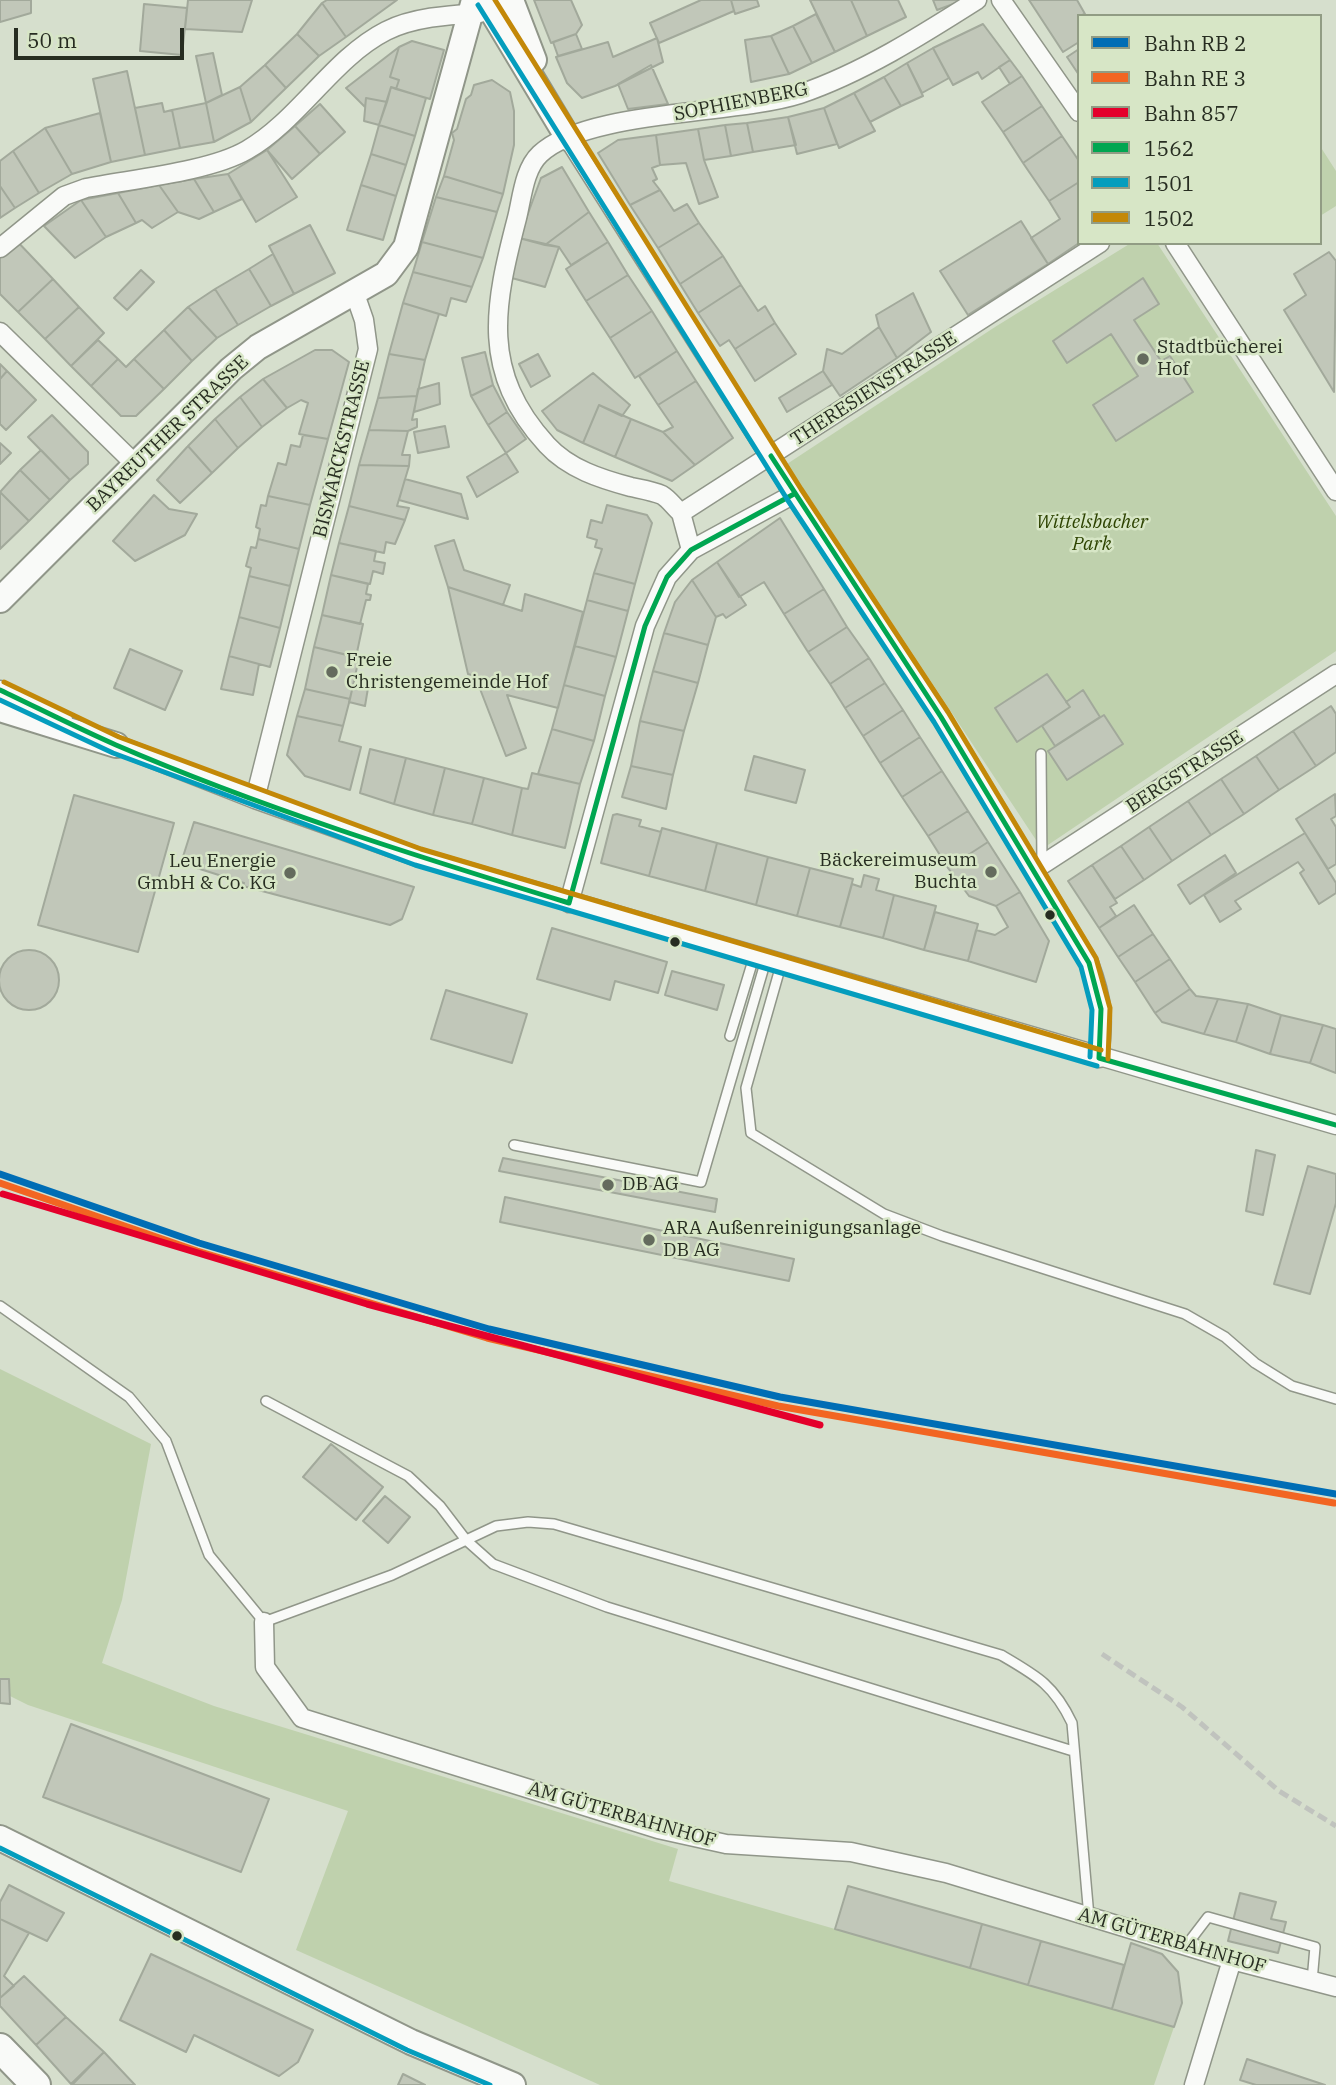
<!DOCTYPE html>
<html>
<head>
<meta charset="utf-8">
<style>
	body { margin:0 }
	#map { position:relative; width:1336px; height:2085px; overflow:hidden; background:#d6dfcd; font-family:"IBM Plex Serif",serif }
	canvas { display:block }
	.legend { position:absolute; left:1077px; top:14px; width:245px; height:231px; box-sizing:border-box; background:#d7e6c6; border:2px solid #919c84; margin:0; padding:9px 12px; list-style:none; font-size:21px; color:#272d21 }
	.legend li { display:flex; align-items:center; gap:14px; height:35px }
	.legend b { width:35px; border:2px solid #919c84 }
	.scale { position:absolute; left:14px; top:28px; width:170px; height:32px; box-sizing:border-box; border:4px solid #272d21; border-top:0; padding-left:9px; font-size:21px; line-height:24px; white-space:nowrap; color:#272d21; -webkit-text-stroke:5px #d7e6c6; paint-order:stroke }
</style>
</head>
<body>
<div id="map">
<canvas width="1336" height="2085"></canvas>
<ul class="legend">
<li><b style="height:9px;background:#006db5"></b>Bahn RB 2</li>
<li><b style="height:9px;background:#f26522"></b>Bahn RE 3</li>
<li><b style="height:9px;background:#e4002b"></b>Bahn 857</li>
<li><b style="height:9px;background:#00a651"></b>1562</li>
<li><b style="height:9px;background:#049dbd"></b>1501</li>
<li><b style="height:9px;background:#c38808"></b>1502</li>
</ul>
<div class="scale">50 m</div>
</div>
<script>
const context = document.querySelector('canvas').getContext('2d');
context.lineJoin = 'round';
function paint(path, color) { context.fillStyle = color; context.fill(path, 'evenodd'); }
function trace(path, color, width, dash) { context.strokeStyle = color; context.lineWidth = width; context.lineCap = dash ? 'butt' : 'round'; context.setLineDash(dash || []); context.stroke(path); }
function label(font, color, halo, rows, align = 'center') {
  context.font = font + ' "IBM Plex Serif",serif'; context.lineWidth = 5; context.setLineDash([]); context.textBaseline = 'middle'; context.strokeStyle = halo; context.fillStyle = color; for (const [text, x, y, turn = 0] of rows) {
    context.save(); context.translate(x, y); context.rotate((+turn || 0) * Math.PI / 180); context.textAlign = isNaN(turn) ? turn : align; if (halo) context.strokeText(text, 0, 0); context.fillText(text, 0, 0); context.restore();
  }
}
const green = new Path2D(`
	M1320 146 1336 171V206L1320 216Z
	M1131 243H1157L1336 516V651L1042 849 787 464 995 327Z
	M0 1369 151 1444 122 1600 102 1663 214 1706 678 1849 669 1881 1174 2027 1154 2085H600L296 1950 348 1811 28 1705 0 1691Z`);
const building = new Path2D(`
	M0 0H31V13L0 22Z
	M188 0H252L242 32 185 29Z
	M327 0H397L346 37 322 3Z
	M534 0H571L582 25 576 34 551 43Z
	M701 0H731L734 11 659 43 650 23Z
	M731 0H757L759 6 735 14Z
	M810 0H851L867 36 835 52Z
	M851 0H898L906 17 867 36Z
	M933 0H964L937 10Z
	M1029 0H1077L1085 14 1079 16V42L1063 52Z
	M322 3 346 37 319 56 297 34Z
	M144 4 187 8 182 55 140 51Z
	M816 14 835 52 812 63 793 26Z
	M983 24 1010 60 982 79 978 72 953 85 933 48Z
	M793 26 812 63 789 74 771 36Z
	M297 34 319 56 286 88 265 65Z
	M576 34 582 49 558 56 553 42Z
	M771 36 789 74 751 82 745 40Z
	M657 38 663 62 615 86 582 98 567 83 556 57 608 42 613 57Z
	M412 41 444 50 430 99 396 89 399 80 390 77 399 47Z
	M399 47 390 77 399 80 396 89 391 87 387 102 366 98 365 107 346 88Z
	M933 48 949 78 922 93 907 63Z
	M1079 49V75L1067 57Z
	M213 53 222 95 206 103 196 56Z
	M1010 60 1022 76 1010 84 999 67Z
	M907 63 923 96 901 106 884 77Z
	M265 65 286 88 251 122 240 87Z
	M651 65 668 104 628 109 618 84Z
	M127 71 145 155 111 162 93 79Z
	M1022 76 1042 106 1003 132 982 102Z
	M884 77 901 106 870 122 854 93Z
	M492 80 510 92 514 111V145L503 194 444 176 454 140 452 133 457 129 466 99 471 95 474 85Z
	M240 87 251 122 214 142 206 103Z
	M391 87 426 98 415 136 379 125Z
	M854 93 875 131 839 148 824 108Z
	M366 98 387 102 379 125 364 121Z
	M162 103 164 112 172 110 180 148 145 155 135 108Z
	M206 103 214 142 180 148 172 110Z
	M320 104 345 132 320 154 295 126Z
	M1042 106 1062 136 1023 163 1003 132Z
	M824 108 837 144 797 154 788 117Z
	M100 113 111 162 72 174 45 128Z
	M788 117 796 145 753 152 747 123Z
	M747 123 753 152 731 156 725 125Z
	M379 125 415 136 406 165 371 154Z
	M725 125 731 156 704 160 698 129Z
	M295 126 320 154 292 179 267 150Z
	M45 128 72 174 39 193 13 151Z
	M698 129 704 160 718 197 699 204 686 163 660 165 656 135Z
	M656 135 660 165 652 168 657 179 653 181 660 190 630 205 598 153 618 140Z
	M1062 136 1079 161V182L1049 201 1023 163Z
	M267 150 297 197 256 222 228 174Z
	M13 151 39 193 15 208 0 186V161Z
	M371 154 406 165 396 196 361 185Z
	M562 167 589 212 545 245 519 238 541 178Z
	M228 174 242 199 214 212 194 179Z
	M444 176 503 194 497 212 436 197Z
	M194 179 214 212 199 219 178 212 159 185Z
	M1079 182V243L1048 264 1031 238 1060 219 1049 201Z
	M159 185 178 212 152 228 142 220 136 223 118 193Z
	M361 185 396 196 383 240 347 230Z
	M0 186 15 208 0 218Z
	M660 190 674 211 687 204 699 223 658 248 630 205Z
	M118 193 136 223 106 237 81 200Z
	M436 197 497 212 483 258 422 242Z
	M81 200 106 237 75 258 44 226Z
	M589 212 608 242 571 265 559 247 545 245Z
	M1021 221 1048 264 968 315 940 271Z
	M699 223 723 256 680 284 658 248Z
	M310 225 335 273 294 294 269 246Z
	M14 238 53 279 18 312 0 294V251Z
	M519 238 559 247 545 287 508 277Z
	M422 242 483 258 472 287 413 272Z
	M608 242 628 275 586 301 566 269Z
	M1329 252 1336 261 1334 392 1284 310 1306 295 1294 274Z
	M273 254 294 294 271 306 249 269Z
	M723 256 741 285 698 313 680 284Z
	M249 269 271 306 238 325 215 289Z
	M141 270 154 282 127 310 114 298Z
	M413 272 472 287 466 302 451 298 446 316 403 303Z
	M628 275 652 311 610 338 586 301Z
	M1143 278 1159 304 1134 320 1161 361 1170 356 1193 392 1116 441 1093 405 1138 376 1111 334 1067 363 1053 341Z
	M53 279 79 307 45 339 18 312Z
	M741 285 758 311 765 306 775 323 735 349 729 340 720 346 698 313Z
	M215 289 238 325 217 338 188 307Z
	M913 293 931 332 897 358 879 327 876 315Z
	M403 303 439 314 425 360 389 354Z
	M79 307 104 333 71 366 45 339Z
	M188 307 217 338 192 361 164 330Z
	M652 311 677 351 635 378 610 338Z
	M775 323 796 354 755 381 735 349Z
	M879 327 897 358 840 396 823 371 827 349 842 354Z
	M164 330 192 361 164 389 134 359Z
	M98 340 118 359 91 386 71 366Z
	M315 350H332L349 362 328 439 299 434 308 403 301 400 287 408 263 379Z
	M677 351 696 381 658 405 639 376Z
	M485 352 493 385 471 396 462 358Z
	M389 354 425 360 417 396 378 398Z
	M538 354 550 376 531 387 519 364Z
	M118 359 126 367 134 359 164 389 136 416H121L91 386Z
	M0 364 7 371 0 379Z
	M7 371 36 400 6 430 0 424V379Z
	M823 371 832 385 787 412 779 398Z
	M593 373 630 405 622 416 599 405 583 443 557 430 542 411Z
	M263 379 287 408 262 427 240 397Z
	M696 381 733 438 695 465 663 432 673 427 658 405Z
	M439 383 440 404 414 412 418 389Z
	M493 385 507 412 488 425 471 396Z
	M417 396 412 420 417 419V427L408 431 369 430 378 398Z
	M240 397 262 427 238 448 215 419Z
	M599 405 631 419 615 457 583 443Z
	M507 412 526 439 506 453 488 425Z
	M52 415 88 452V464L70 480 28 437Z
	M215 419 238 448 212 473 188 446Z
	M631 419 663 432 695 465 672 481 615 457Z
	M445 426 449 447 418 453 414 432Z
	M369 430 408 431 402 455H410L409 466 359 465Z
	M303 435 328 439 310 505 268 496 278 463 286 465 291 445 300 447Z
	M0 443 11 453 0 464Z
	M188 446 212 473 180 503 157 480Z
	M41 450 70 480 50 500 20 470Z
	M506 453 518 472 477 497 467 477Z
	M359 465 409 466 397 506 409 508 405 520 349 506Z
	M20 470 50 500 29 521 0 492Z
	M405 479 461 494 468 519 399 500Z
	M0 492 29 521 0 549Z
	M154 495 169 509 197 514 185 535 135 561 113 541Z
	M268 496 310 505 299 549 258 539 260 529 256 527 261 505 266 506Z
	M607 505 647 515 652 523 635 584 594 573 602 549 595 547 597 540 587 537 591 520 602 523Z
	M349 506 405 520 395 544 386 542 384 553 339 543Z
	M780 518 824 589 784 614 764 582 739 597 717 562Z
	M258 539 299 549 290 586 249 576 251 568 246 566 251 547 256 548Z
	M454 540 464 570 510 585 503 605 448 587 435 546Z
	M339 543 376 551 374 561 385 563 383 574 373 571 370 584 331 575Z
	M717 562 746 605 726 618 723 614 716 617 692 580Z
	M594 573 635 584 628 611 587 600Z
	M331 575 368 584 366 594 371 595 370 600H366L360 624 322 615Z
	M249 576 290 586 280 628 239 617Z
	M692 580 716 617 708 645 664 633 675 602Z
	M448 587 522 611 525 594 583 612 558 708 507 695 526 748 506 756 475 676 468 674Z
	M824 589 847 627 808 652 784 614Z
	M587 600 628 611 616 657 575 646Z
	M322 615 363 624 356 657 314 647Z
	M239 617 280 628 270 667 229 656Z
	M847 627 869 658 830 684 808 652Z
	M664 633 708 645 698 683 653 671Z
	M575 646 616 657 605 696 564 685Z
	M314 647 359 658 350 699 305 689Z
	M130 649 182 671 165 710 114 688Z
	M229 656 259 664 253 695 221 689Z
	M869 658 885 683 845 708 830 684Z
	M653 671 698 683 684 731 640 721Z
	M1047 674 1070 707 1017 742 995 708Z
	M885 683 903 710 863 736 845 708Z
	M564 685 605 696 594 741 552 729Z
	M353 686 368 688 365 706 349 702Z
	M305 689 350 699 343 726 297 716Z
	M1083 690 1100 717 1055 746 1042 726 1070 707 1066 702Z
	M1331 706 1336 714V752L1316 766 1293 731Z
	M903 710 920 737 880 763 863 736Z
	M1104 715 1123 744 1067 780 1048 751Z
	M297 716 343 726 339 741 361 747 350 790 305 776 287 755Z
	M640 721 684 731 673 775 631 766Z
	M552 729 594 741 580 784 538 774Z
	M1293 731 1316 766 1279 790 1256 756Z
	M920 737 942 771 902 797 880 763Z
	M370 749 406 758 394 804 360 793Z
	M754 756 805 770 796 803 745 790Z
	M1256 756 1279 790 1244 814 1221 779Z
	M406 758 445 768 433 815 394 804Z
	M631 766 673 775 666 809 622 797Z
	M445 768 484 778 472 824 433 815Z
	M942 771 968 811 928 836 902 797Z
	M532 773 580 784 565 848 512 835 522 788 528 789Z
	M484 778 522 788 512 835 472 824Z
	M1221 779 1244 814 1211 835 1188 801Z
	M1335 794 1336 816 1331 819 1336 827V864L1328 869 1296 819Z
	M74 795 174 823 138 952 38 925Z
	M1188 801 1211 835 1172 861 1149 827Z
	M968 811 988 842 948 868 928 836Z
	M617 814 641 820 639 826 661 832 649 876 601 863 613 815Z
	M194 822 414 887 402 919 390 925 243 886 244 883 181 863Z
	M1149 827 1172 861 1144 880 1121 846Z
	M662 828 717 843 705 891 649 876Z
	M1305 833 1336 883V893L1319 904 1300 873 1304 870 1298 862 1235 901 1241 909 1220 922 1204 895Z
	M988 842 1020 892 996 906 969 896 948 868Z
	M717 843 768 857 756 905 705 891Z
	M1121 846 1144 880 1115 899 1092 865Z
	M1225 855 1236 873 1190 904 1178 885Z
	M768 857 810 868 797 916 756 905Z
	M1092 865 1117 903 1110 907 1116 916 1099 928 1068 881Z
	M810 868 853 879 840 927 797 916Z
	M864 875 879 879 876 890 894 895 883 938 840 927 852 884 861 887Z
	M1020 892 1049 941 1036 982 968 961 976 930 995 935 1008 927 996 906Z
	M894 895 936 906 924 950 883 938Z
	M1134 905 1153 934 1118 957 1099 928Z
	M935 912 978 924 968 961 924 950Z
	M552 928 667 962 658 993 615 981 610 1000 537 979Z
	M1153 934 1170 959 1135 982 1118 957Z
	M-1 980a30 30 0 1 1 60 0a30 30 0 1 1-60 0Z
	M1170 959 1190 989 1155 1013 1135 982Z
	M672 971 724 985 717 1010 665 995Z
	M1190 989 1196 996 1218 999 1204 1034 1162 1022 1155 1013Z
	M446 990 527 1014 512 1063 431 1039Z
	M1218 999 1248 1004 1236 1042 1204 1034Z
	M1248 1004 1281 1015 1270 1054 1236 1042Z
	M1281 1015 1323 1025 1310 1063 1270 1054Z
	M1323 1025 1336 1029V1073L1310 1063Z
	M1256 1150 1275 1155 1263 1215 1246 1211Z
	M503 1158 717 1199 715 1212 499 1171Z
	M1308 1166 1336 1174V1203L1310 1294 1274 1284Z
	M505 1197 794 1259 789 1281 500 1222Z
	M331 1444 383 1487 356 1520 303 1477Z
	M385 1496 410 1517 388 1543 363 1521Z
	M0 1679H9L10 1704 0 1703Z
	M71 1724 269 1799 241 1872 43 1797Z
	M9 1885 64 1913 47 1941 0 1919V1902Z
	M848 1886 982 1924 970 1968 835 1929Z
	M1240 1893 1276 1902 1271 1919 1286 1922 1278 1953 1228 1941Z
	M0 1919 29 1933 4 1976 14 1986 0 1998Z
	M982 1924 1041 1941 1028 1985 970 1968Z
	M1041 1941 1124 1965 1112 2009 1028 1985Z
	M1131 1943 1162 1954 1178 1972 1182 2003 1174 2027 1112 2009Z
	M151 1954 313 2030 298 2062 279 2076 194 2035 186 2052 120 2020Z
	M24 1976 66 2017 36 2045 0 2006V1998Z
	M66 2017 104 2052 71 2084 36 2045Z
	M104 2052 135 2085H72Z
	M1247 2059 1325 2085H1256L1240 2080Z
	M403 2074 425 2085H398Z`);
const lane = new Path2D(`
	M1041 754 1042 864
	M781 965 746 1088 751 1133 884 1214 942 1236 1185 1314 1225 1337 1255 1363 1292 1386 1336 1399
	M730 1036 754 957
	M514 1145 701 1182 766 960
	M0 1306 129 1397 166 1441 209 1555 264 1622 392 1575 496 1526 528 1522 554 1524 1001 1655C1037 1676 1054 1685 1072 1723L1089 1917
	M266 1401 408 1476 440 1506 466 1540 493 1564 607 1607 1073 1751
	M1185 1947 1208 1917 1315 1947 1312 1981`);
const street = new Path2D(`
	M1001 0 1079 112
	M568 138 794 494 941 717 1089 963C1103 1000 1104 1018 1099 1058
	M1175 243 1336 491
	M0 248 64 196 86 188C131 179 209 172 247 150 299 120 333 58 386 31 414 17 450 15 480 13
	M0 332 136 465
	M681 513C675 508 669 499 662 495 653 491 640 489 631 487 601 479 569 469 547 445 480 372 494 306 517 218 522 198 524 169 540 154 586 110 735 115 800 94 862 73 922 35 977 0
	M681 513 1100 243
	M681 513 691 550
	M0 690 63 720
	M107 741 255 799 418 857 1336 1125
	M255 799 368 349 364 320 355 294
	M1034 870 1336 674
	M569 903 645 626 667 577 691 550 794 494
	M264 1622 265 1667 302 1718 658 1829 726 1844 851 1852 946 1873 1232 1960 1336 1987
	M1194 2085 1232 1960`);
const secondary = new Path2D(`
	M485 0 568 138
	M511 0 534 60
	M0 600 231 369 258 347 386 274 406 247 474 0
	M0 709 116 745
	M0 1838 411 2042 513 2085`);
const primary = new Path2D(`
	M0 2048 36 2085`);
const rail = new Path2D(`
	M1102 1654 1182 1707 1279 1791 1336 1826`);
const bus1 = new Path2D(`
	M771 456 941 717 1089 963 1101 1009 1099 1058
	M0 690C38 708 77 728 116 745 262 808 416 856 569 903
	M569 903 645 626 667 577 691 550 794 494
	M1099 1058 1336 1125`);
const bus2 = new Path2D(`
	M478 5 787 499 934 722 1081 967 1092 1010 1090 1057
	M0 700 113 753 415 865 1097 1066
	M0 1848 407 2050 490 2085`);
const bus3 = new Path2D(`
	M495 0 801 489 948 712 1096 958 1110 1008 1108 1059
	M4 682 119 737 421 849 1101 1050`);
const rail1 = new Path2D(`
	M0 1174 199 1243 489 1329 780 1397 1336 1494`);
const rail2 = new Path2D(`
	M0 1183 197 1251 487 1338 778 1406 1334 1503`);
const rail3 = new Path2D(`
	M3 1194 367 1304 820 1425`);
const markers = [
	[1143,359,7,"#646b5d"],
	[332,672,7,"#646b5d"],
	[991,872,7,"#646b5d"],
	[290,873,7,"#646b5d"],
	[1050,915,6,"#272d21"],
	[675,942,6,"#272d21"],
	[608,1185,7,"#646b5d"],
	[649,1240,7,"#646b5d"],
	[177,1936,6,"#272d21"]
];
const streetNames = [
	["SOPHIENBERG",741,102,-11],
	["THERESIENSTRASSE",874,389,-33],
	["BAYREUTHER STRASSE",168,434,-44],
	["BISMARCKSTRASSE",342,449,-76],
	["BERGSTRASSE",1185,772,-33],
	["AM GÜTERBAHNHOF",622,1815,16],
	["AM GÜTERBAHNHOF",1172,1941,16]
];
const poiNames = [
	["Stadtbücherei",1157,348],
	["Hof",1157,370],
	["Freie",346,661],
	["Christengemeinde Hof",346,683],
	["Bäckereimuseum",977,861,"right"],
	["Buchta",977,883,"right"],
	["Leu Energie",276,862,"right"],
	["GmbH & Co. KG",276,884,"right"],
	["DB AG",622,1185],
	["ARA Außenreinigungsanlage",663,1229],
	["DB AG",663,1251]
];
const parkNames = [
	["Wittelsbacher",1092,523],
	["Park",1092,545]
];
paint(green, '#bfd1ad');
paint(building, '#c1c7b9');
trace(building, '#a2a99b', 2);
trace(lane, '#909689', 12);
trace(street, '#909689', 21);
trace(secondary, '#909689', 28);
trace(primary, '#909689', 32);
trace(lane, '#f9faf8', 9);
trace(street, '#f9faf8', 18);
trace(secondary, '#f9faf8', 24);
trace(primary, '#f9faf8', 28);
trace(rail, '#c0c3be', 5, [10, 5]);
trace(bus1, '#00a651', 5);
trace(bus2, '#049dbd', 5);
trace(bus3, '#c38808', 5);
trace(rail1, '#006db5', 7);
trace(rail2, '#f26522', 7);
trace(rail3, '#e4002b', 7);
for (const [x, y, r, color] of markers) { const dot = new Path2D(); dot.arc(x, y, r, 0, 2 * Math.PI); context.fillStyle = color; context.fill(dot); trace(dot, '#d7e6c6', 2.5); }
label('19px', '#272d21', '#d7e6c6', streetNames);
label('19px', '#272d21', '#d7e6c6', poiNames, 'left');
label('italic 19px', '#2e4402', '#d7e6c6', parkNames);
</script>
</body>
</html>
